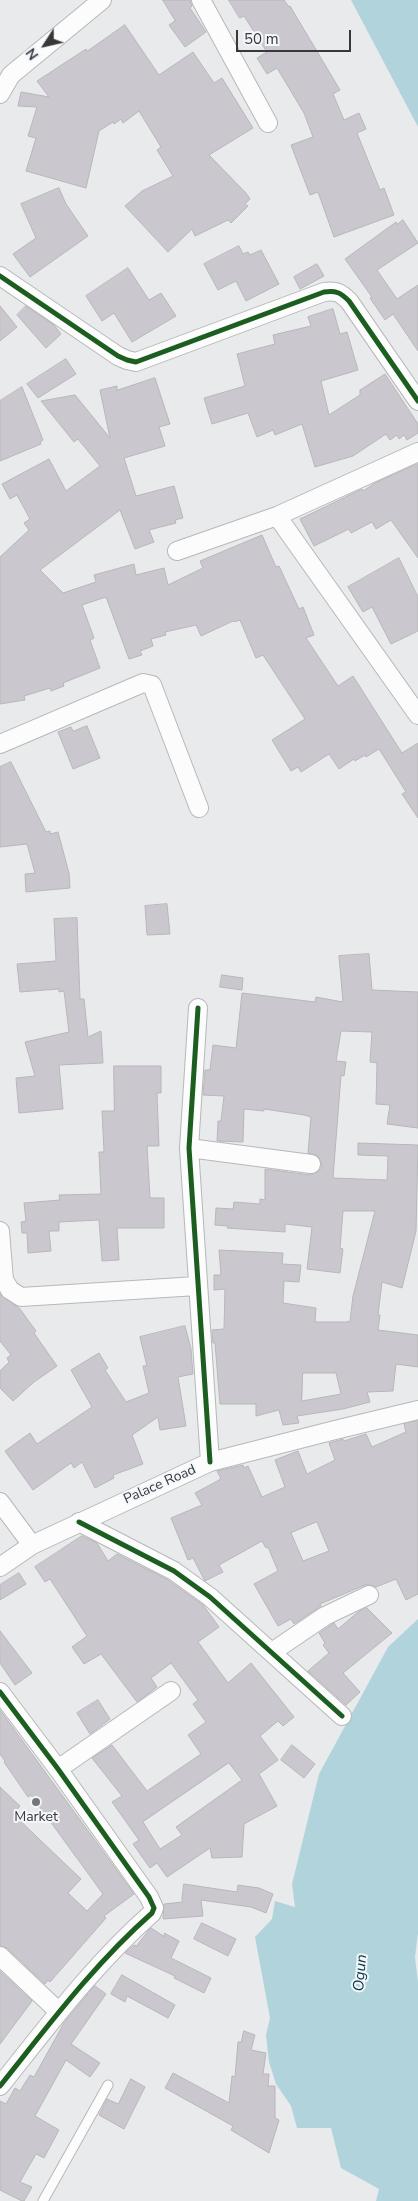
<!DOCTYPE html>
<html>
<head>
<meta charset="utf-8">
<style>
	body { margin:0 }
	#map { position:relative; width:418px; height:2201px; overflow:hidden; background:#e8eaec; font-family:"Nunito Sans",sans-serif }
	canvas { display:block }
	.north { position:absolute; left:20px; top:20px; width:50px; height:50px; -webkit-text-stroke:4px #f3f6fb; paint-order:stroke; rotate:235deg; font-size:14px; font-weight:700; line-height:20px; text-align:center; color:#36383a }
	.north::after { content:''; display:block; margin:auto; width:18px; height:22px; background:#36383a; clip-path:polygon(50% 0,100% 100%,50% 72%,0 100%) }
	.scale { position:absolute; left:236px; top:30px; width:115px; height:22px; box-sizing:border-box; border:2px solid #36383a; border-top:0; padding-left:6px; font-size:15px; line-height:18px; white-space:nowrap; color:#36383a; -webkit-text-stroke:4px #f3f6fb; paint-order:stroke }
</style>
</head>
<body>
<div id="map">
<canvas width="418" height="2201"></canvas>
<div class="north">N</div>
<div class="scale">50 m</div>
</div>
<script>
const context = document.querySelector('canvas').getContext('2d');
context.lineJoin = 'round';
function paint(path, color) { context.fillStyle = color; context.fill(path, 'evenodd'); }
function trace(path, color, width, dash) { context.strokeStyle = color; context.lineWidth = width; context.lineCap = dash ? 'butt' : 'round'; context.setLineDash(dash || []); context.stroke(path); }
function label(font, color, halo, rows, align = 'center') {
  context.font = font + ' "Nunito Sans",sans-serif'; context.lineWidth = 4; context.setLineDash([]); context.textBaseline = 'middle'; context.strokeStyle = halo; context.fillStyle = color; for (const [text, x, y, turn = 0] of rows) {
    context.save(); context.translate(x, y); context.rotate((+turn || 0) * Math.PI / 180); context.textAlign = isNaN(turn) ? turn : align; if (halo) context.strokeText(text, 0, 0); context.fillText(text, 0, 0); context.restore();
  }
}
const water = new Path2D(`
	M351 0H418V127Z
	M418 1619V1933L415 1957 418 1982V2201H376L379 2189 341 2168 331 2128H297L291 2106 276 2084 269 2062 266 2035 270 2018 255 1937 272 1919 275 1901 295 1907 292 1884 319 1774 388 1647Z`);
const building = new Path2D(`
	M163 0H190L192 6 190 8 206 32 185 47 169 25 175 21Z
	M229 0H284L289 7 290 6 340 90 333 94 344 120 359 113 366 129 357 133 380 190 384 188 394 215 334 237 318 192 310 195 291 145 313 137 304 113 277 68 267 74 257 58 267 52 244 16 240 18Z
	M125 25 159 75 193 52 214 83 222 78 253 128 209 155 246 193 250 199 245 204 248 206 231 223 228 220 195 236 192 229 168 252 125 206 142 191 173 176 157 150 161 147 139 111 123 123 121 119 114 124 113 122 99 131 86 188 26 171 36 138 28 136 37 107 18 106 21 92 49 97 37 81 86 49 87 51Z
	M59 188 66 204 88 236 30 277 13 254 36 238 21 204Z
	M403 220 418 243 377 270 397 299 418 285V351L393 314 385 320 370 298 372 297 345 259 396 222 397 224Z
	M239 246 243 254 248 252 250 255 261 250 279 284 246 301 236 281 218 290 204 264Z
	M317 264 324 276 300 289 294 277Z
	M128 268 149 300 161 293 176 316 132 342 114 313 102 321 86 296Z
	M0 306 17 327 0 341Z
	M26 306 54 325 61 334 46 348 17 315Z
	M333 309 340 334 347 332 358 370 321 381 329 415 360 395V390L385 374 418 424V433L407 440 404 435 399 439 397 435 390 440 386 434 353 456 315 467 302 424 275 435 273 430 257 437 248 413 212 424 204 398 245 386 237 354 275 344 273 335 311 326 308 317Z
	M66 359 76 374 38 398 27 384Z
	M155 378 170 424 159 427 165 446 124 458 136 496 174 486 183 518 175 520 176 523 149 530 154 542 135 549 120 510 40 570 63 593 96 582 94 575 134 564 136 575 164 568 168 585 203 568 200 561 262 535 276 567 279 566 299 609 303 607 314 635 306 638 338 686 353 676 402 753 418 743V818L402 794 406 792 379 749 366 757 365 755 355 761 354 759 339 769 329 754 301 772 298 767 291 771 272 740 305 719 263 655 256 658 240 620 234 622 233 621 201 636 196 625 165 632 166 635 151 639 153 646 140 651 142 655 129 659 106 597 82 605 94 638 90 640 100 668 63 683 64 686 51 691 50 688 24 696 25 700 0 704V557L29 530 24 523 30 519 17 495 10 499 2 484 49 459 66 491 100 466 78 439 74 442 41 401 75 395 110 438 100 390 117 386V390Z
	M22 387 43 440 40 442 41 444 0 461V401Z
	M418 464V558L391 520 376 529 372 522 351 533 349 529 314 546 300 519 362 489 363 491 375 483Z
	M399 558 418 597V631L391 644 372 607 363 612 348 587Z
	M87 726 100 758 73 769 58 732 71 727 73 731Z
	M11 762 46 832 50 831V834L58 832 69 873 70 888 26 892 25 874 35 873 27 844 0 847V767Z
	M167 904 170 934 147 935 145 906Z
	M77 918 80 999H84L88 1037 101 1031 103 1063 59 1065 63 1109 19 1113 16 1078 35 1076 25 1042 69 1032 64 991 59 992V989L20 992 17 964 56 961 54 919Z
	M369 954 372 990 418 992V1128L387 1124 390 1105 376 1104 377 1063 370 1062 372 1032 341 1031 336 1061 346 1062 344 1076 341 1075 333 1178 387 1180 388 1156 358 1155V1143L418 1145 416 1231 402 1288 382 1282 378 1315H380L378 1330 418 1335V1367L396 1364 393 1391 367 1392 370 1402 343 1409 297 1416 299 1423 283 1425 279 1410 256 1416V1404H220L215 1343H213L212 1330 224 1329 225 1289 214 1290V1275H221L219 1250 283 1253 282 1264 301 1265 299 1282 284 1281 283 1303 316 1308 315 1322H346L350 1321 353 1296 375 1211H343L340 1248 343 1249 340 1273 307 1269 312 1227 285 1224V1232L227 1228 228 1226 215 1225 216 1208 233 1209 234 1202 260 1204V1199L265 1200V1169L310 1175 319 1171 322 1165 318 1156 308 1153 311 1117 304 1115 264 1109V1111L244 1109 243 1142 217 1141 218 1121H221L224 1096 203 1095 205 1070H210L213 1045 236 1048 242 993 315 1002 316 997 343 1002 339 956ZM303 1373H336L341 1394 302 1401Z
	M222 975 243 978 242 990 220 987Z
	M114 1066H161V1093H157L159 1146H147L150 1198H164V1228H117L119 1260 102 1261 99 1220 59 1222V1231H49L51 1251 28 1253 27 1233H22L21 1222 26 1221 24 1203 60 1200 59 1195 101 1194 99 1152H104L102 1111H114Z
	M0 1294 20 1309 36 1331 34 1333 57 1366 34 1382 13 1401 0 1388V1371L9 1362 7 1358 11 1355 0 1341Z
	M185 1326 191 1349 193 1374 178 1377 186 1426 160 1430 158 1417 132 1435 143 1464 113 1475 114 1478 95 1488 82 1462 74 1468 71 1463 33 1490 5 1451 30 1433 37 1444 92 1407 71 1370 99 1353 108 1368 105 1370 126 1402 149 1393 143 1366H147L140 1337Z
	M418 1421V1594L406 1600 396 1579 376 1587 370 1585H365L320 1604 321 1606 294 1624 291 1619 278 1626 254 1584 278 1571 268 1547 266 1548 262 1541 219 1565 223 1572 205 1581 193 1558 188 1560 171 1518 202 1505 195 1493 221 1479 217 1471 243 1465 244 1468 248 1466 262 1497 285 1487 275 1460 298 1451 307 1474 335 1460 329 1443 343 1439 344 1441 366 1434 372 1447 406 1432 404 1424ZM317 1522 329 1551 303 1561 291 1533Z
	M82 1536 97 1543 108 1561 117 1554 168 1580 203 1605 219 1627 198 1642 228 1683 251 1663 294 1717 283 1726 278 1721 260 1736 278 1760 259 1774 277 1806 244 1824 242 1857 212 1858 210 1848 167 1877 157 1863 150 1868 133 1844 139 1840 112 1802 122 1796 92 1758 112 1745 147 1791 201 1754 188 1735 206 1722 193 1704 198 1700 171 1663 151 1678 157 1687 137 1702 101 1654 84 1664 72 1647 87 1636 50 1579 45 1582 35 1567ZM229 1763 242 1780 176 1827 182 1835 160 1849 143 1822Z
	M19 1573 26 1584 0 1600V1585Z
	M367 1608 392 1633 343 1673 360 1692 346 1705 308 1671 329 1653 323 1645 325 1643 319 1633 334 1623 338 1629 358 1612Z
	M0 1631 32 1673 15 1685 0 1663Z
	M98 1700 110 1719 90 1734 77 1713Z
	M0 1710 134 1894 104 1916 106 1918 50 1982 48 1980 45 1984 7 1948 0 1946V1787L20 1806 13 1814 81 1879 68 1893 87 1911 103 1894 31 1795 28 1797 4 1762 5 1761 0 1754Z
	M292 1745 315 1764 304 1778 281 1760Z
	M184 1884 237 1892 238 1885 259 1888 273 1894 266 1913 251 1907 201 1900 203 1916 163 1919 164 1904 183 1902 182 1900Z
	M202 1923 236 1939 228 1956 194 1939Z
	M151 1928 165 1937 164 1933 179 1941 171 1958 211 1978 204 1993 174 1978 175 1976 125 1953 134 1945 136 1946Z
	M0 1971 32 2001 0 2044Z
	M122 1975 175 2005 168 2018 127 1996 125 2002 111 1994Z
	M95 1986 106 1994 71 2044 100 2063 90 2077 66 2060 35 2116 59 2130 44 2158 36 2154 20 2182 32 2187 24 2201H22L0 2190V2101L6 2104 15 2088 20 2091 30 2075 34 2077 64 2023Z
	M244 2031 255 2035 251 2050 266 2053 263 2074H269L268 2086H275V2118L279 2120 269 2153 231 2130 233 2126 165 2088 173 2073 229 2103 232 2076 235 2077 238 2042H241Z
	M131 2079 145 2087 124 2129 99 2115 107 2099 118 2104Z`);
const service = new Path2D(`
	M43 2201 108 2085`);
const minor = new Path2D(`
	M201 0 268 123
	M0 94 11 75 102 0
	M0 276 118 356 127 360 136 362 324 292C336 290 341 293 349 301L418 401
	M277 516 418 715
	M177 551 277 516 418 452
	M0 744 143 683 152 685 199 808
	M198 1008 189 1148 210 1462
	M189 1148 311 1164
	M0 1231 4 1280 10 1290 21 1297 197 1286
	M0 1502 32 1545
	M79 1522 174 1571 210 1597 342 1716
	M0 1567 32 1545 210 1462 335 1430 418 1410
	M272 1652 325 1616 369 1595
	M0 1692 58 1769 149 1897 154 1908 152 1913C94 1964 48 2026 0 2086
	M58 1769 171 1691
	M0 1956 59 2012`);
const cycleway = new Path2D(`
	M0 276 118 356 127 360 136 362 324 292C336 290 341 293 349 301L418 401
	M198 1008 189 1148 210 1462
	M79 1522 174 1571 210 1597 342 1716
	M0 1692 58 1769 149 1897 154 1908 152 1913C94 1964 48 2026 0 2086`);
const markers = [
	[36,1802,5,"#747678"]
];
const streetNames = [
	["Palace Road",160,1485,-24]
];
const poiNames = [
	["Market",36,1818]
];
const waterNames = [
	["Ogun",361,1973,-85]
];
paint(water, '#b1d4dc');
paint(building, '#cbc7cf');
trace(building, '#b7b7b9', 1);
trace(service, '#b6b8b9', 11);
trace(minor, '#b6b8b9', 20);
trace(service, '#fcfcfc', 9);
trace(minor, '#fcfcfc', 18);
trace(cycleway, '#1b5e20', 5);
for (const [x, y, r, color] of markers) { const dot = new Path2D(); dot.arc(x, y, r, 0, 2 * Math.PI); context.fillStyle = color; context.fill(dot); trace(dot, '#f3f6fb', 2); }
label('14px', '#36383a', '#f3f6fb', streetNames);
label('14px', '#36383a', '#f3f6fb', poiNames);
label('italic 15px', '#08373f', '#f3f6fb', waterNames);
</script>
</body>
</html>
